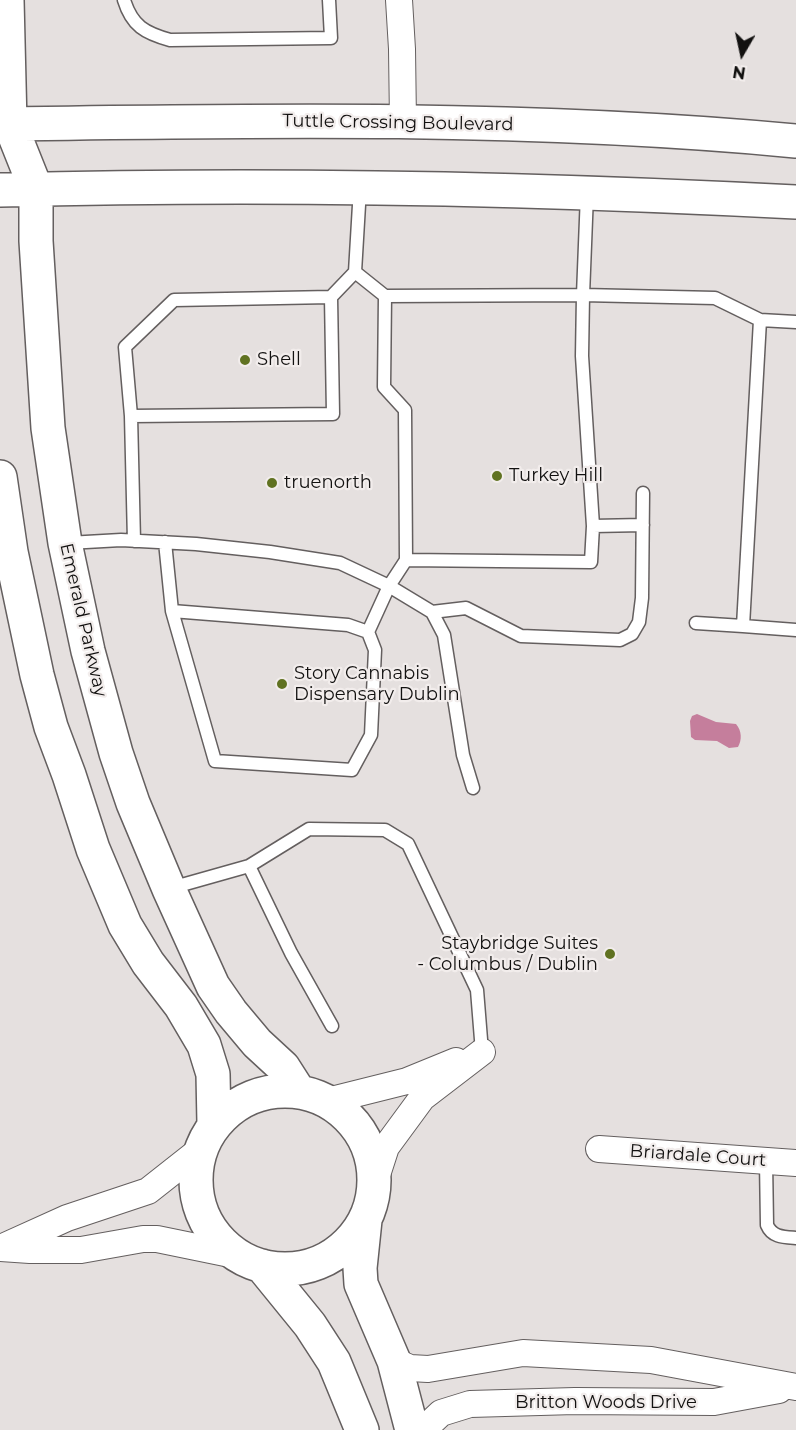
<!DOCTYPE html>
<html>
<head>
<meta charset="utf-8">
<style>
	body { margin:0 }
	#map { position:relative; width:796px; height:1430px; overflow:hidden; background:#e5e0df; font-family:Montserrat,sans-serif }
	canvas { display:block }
	.north { position:absolute; left:712px; top:24px; width:60px; height:60px; -webkit-text-stroke:4px #f2edec; paint-order:stroke; rotate:189deg; font-size:16px; font-weight:700; line-height:24px; text-align:center; color:#121110 }
	.north::after { content:''; display:block; margin:auto; width:21px; height:27px; background:#121110; clip-path:polygon(50% 0,100% 100%,50% 72%,0 100%) }
</style>
</head>
<body>
<div id="map">
<canvas width="796" height="1430"></canvas>
<div class="north">N</div>
</div>
<script>
const context = document.querySelector('canvas').getContext('2d');
context.lineJoin = 'round';
function paint(path, color) { context.fillStyle = color; context.fill(path, 'evenodd'); }
function trace(path, color, width, dash) { context.strokeStyle = color; context.lineWidth = width; context.lineCap = dash ? 'butt' : 'round'; context.setLineDash(dash || []); context.stroke(path); }
function label(font, color, halo, rows, align = 'center') {
  context.font = font + ' Montserrat,sans-serif'; context.lineWidth = 4.5; context.setLineDash([]); context.textBaseline = 'middle'; context.strokeStyle = halo; context.fillStyle = color; for (const [text, x, y, turn = 0] of rows) {
    context.save(); context.translate(x, y); context.rotate((+turn || 0) * Math.PI / 180); context.textAlign = isNaN(turn) ? turn : align; if (halo) context.strokeText(text, 0, 0); context.fillText(text, 0, 0); context.restore();
  }
}
const water = new Path2D(`
	M697 714 716 722 736 724C742 731 742 740 738 747L729 748 717 741 695 740 691 737 690 721 692 716Z`);
const lane = new Path2D(`
	M124 0C132 26 145 33 170 40L331 38 329 0
	M587 194 583 295 715 298 760 320 796 322
	M355 272 385 296 583 295 582 356 593 526 591 562 406 560
	M331 297 333 414 131 416 125 347 174 300 331 297 355 272 360 188
	M131 416 134 541
	M593 526 643 525
	M165 542 172 611 215 761 352 770 371 735 375 650 368 632 348 625 172 611
	M68 543 121 540 196 544 270 552 340 563 389 586 432 612 444 635 463 755 473 788
	M432 612 466 608 521 636 620 640 632 634 639 622 642 598 643 493
	M696 623 743 626 760 320
	M743 626 796 630
	M368 632 389 586 406 560 405 410 384 387 385 296
	M249 866 291 953 332 1026
	M171 888 249 866 309 829 385 830 408 844 477 990 482 1052
	M766 1161 767 1225C772 1237 783 1237 796 1238`);
const street = new Path2D(`
	M399 0 402 49 403 122
	M327 1101 407 1081 456 1061
	M599 1149 796 1163
	M375 1181 386 1147 422 1098 482 1052
	M3 1247 67 1218 148 1191 200 1150
	M0 1248 30 1250H81L143 1239H157L235 1255
	M394 1361 410 1368 428 1369 523 1353 651 1360 796 1387
	M423 1430 441 1413 470 1404 575 1401 714 1402 779 1390`);
const secondary = new Path2D(`
	M7 0 10 124 36 189V241L48 428 65 543 88 651 116 753 133 803 169 889 213 986 231 1012 257 1043 283 1067 299 1092
	M0 124C265 120 532 116 796 141
	M0 190C266 183 531 188 796 202
	M0 477 11 552 37 675 51 727 69 775 93 849 125 925 148 963 181 1006 204 1045 213 1074 214 1124
	M196 1180a89 89 0 1 1 178 0a89 89 0 1 1-178 0Z
	M365 1220 360 1268 361 1284 394 1361 412 1430
	M262 1266 310 1325 334 1362 362 1430`);
const markers = [
	[245,360,6,"#607221"],
	[497,476,6,"#607221"],
	[272,483,6,"#607221"],
	[282,684,6,"#607221"],
	[610,954,6,"#607221"]
];
const streetNames = [
	["Tuttle Crossing Boulevard",398,123,1],
	["Emerald Parkway",83,620,77],
	["Briardale Court",698,1156,4],
	["Britton Woods Drive",606,1403]
];
const poiNames = [
	["Shell",257,360],
	["Turkey Hill",509,476],
	["truenorth",284,483],
	["Story Cannabis",294,674],
	["Dispensary Dublin",294,695],
	["Staybridge Suites",598,944,"right"],
	["- Columbus / Dublin",598,965,"right"]
];
paint(water, '#c57e9c');
trace(lane, '#645f5f', 15);
trace(street, '#645f5f', 28);
trace(secondary, '#645f5f', 36);
trace(lane, '#fff', 12);
trace(street, '#fff', 26);
trace(secondary, '#fff', 33);
for (const [x, y, r, color] of markers) { const dot = new Path2D(); dot.arc(x, y, r, 0, 2 * Math.PI); context.fillStyle = color; context.fill(dot); trace(dot, '#f2edec', 2); }
label('18px', '#121110', '#f2edec', streetNames);
label('18px', '#121110', '#f2edec', poiNames, 'left');
</script>
</body>
</html>
